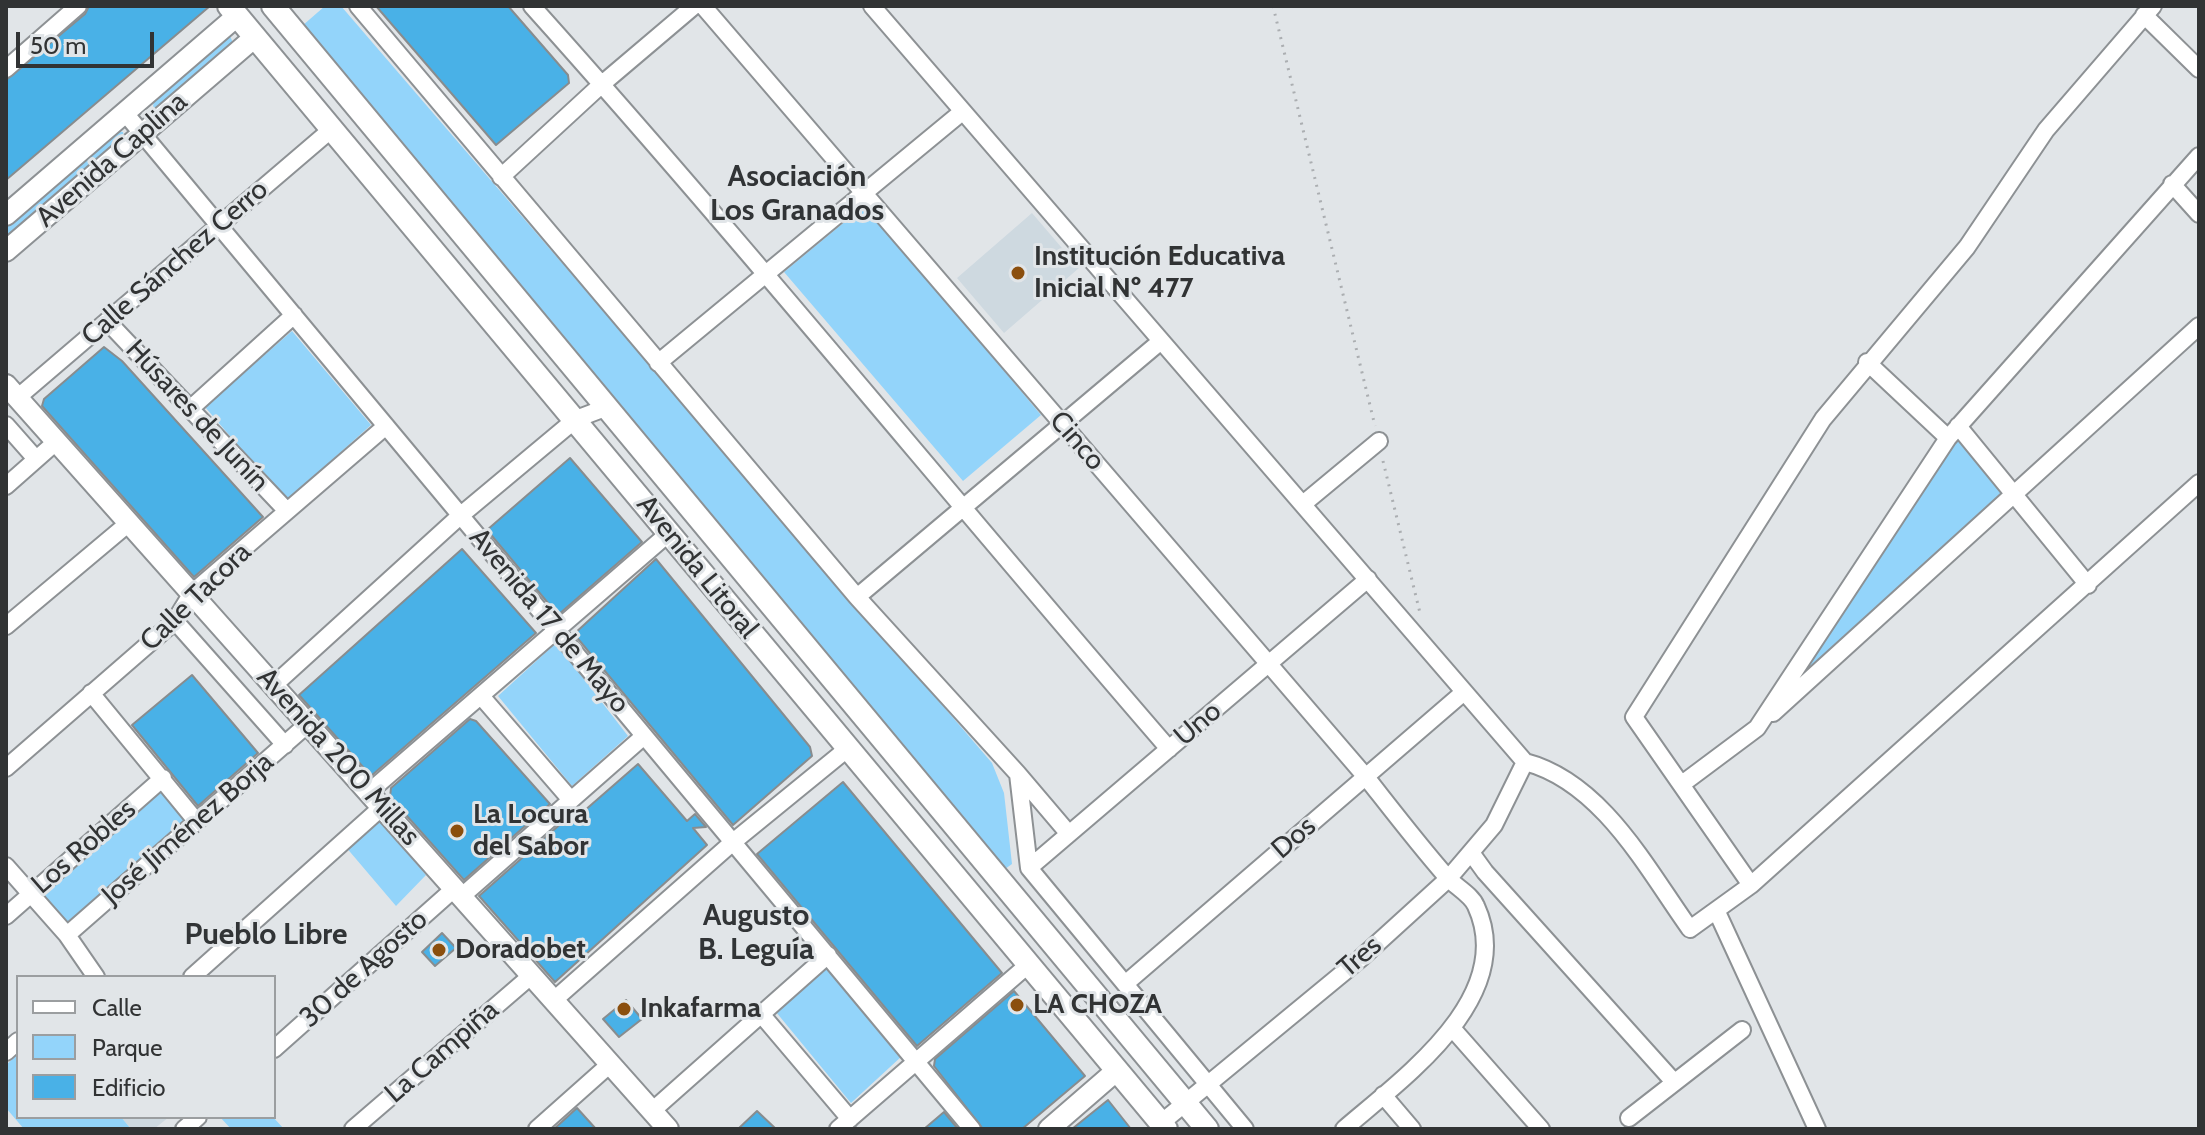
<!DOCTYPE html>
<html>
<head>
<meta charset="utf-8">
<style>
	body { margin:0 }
	#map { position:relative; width:2205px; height:1135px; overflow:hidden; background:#e1e5e8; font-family:Cabin,sans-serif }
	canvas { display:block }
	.frame { position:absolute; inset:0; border:8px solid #313334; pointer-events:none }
	.legend { position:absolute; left:16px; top:975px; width:260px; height:144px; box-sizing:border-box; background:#e1e5e8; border:2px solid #9b9ea0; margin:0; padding:10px 14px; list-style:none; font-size:24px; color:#313334 }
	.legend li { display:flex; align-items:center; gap:16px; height:40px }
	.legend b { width:40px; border:2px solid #9b9ea0 }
	.scale { position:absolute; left:16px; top:32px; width:138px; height:36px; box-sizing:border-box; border:4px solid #313334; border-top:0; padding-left:10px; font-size:24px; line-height:28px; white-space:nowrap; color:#313334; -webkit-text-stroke:6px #e1e5e8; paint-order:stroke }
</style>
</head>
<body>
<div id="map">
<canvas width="2205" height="1135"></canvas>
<div class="frame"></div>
<ul class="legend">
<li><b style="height:10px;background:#fff"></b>Calle</li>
<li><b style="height:22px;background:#93d4fa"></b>Parque</li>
<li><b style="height:22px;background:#49b1e7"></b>Edificio</li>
</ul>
<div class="scale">50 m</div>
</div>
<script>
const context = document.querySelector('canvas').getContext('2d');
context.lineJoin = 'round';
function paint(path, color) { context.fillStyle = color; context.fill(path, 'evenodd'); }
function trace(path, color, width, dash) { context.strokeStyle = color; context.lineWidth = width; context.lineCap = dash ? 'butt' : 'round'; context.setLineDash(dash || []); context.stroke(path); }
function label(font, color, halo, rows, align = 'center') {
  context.font = font + ' Cabin,sans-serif'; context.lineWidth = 6; context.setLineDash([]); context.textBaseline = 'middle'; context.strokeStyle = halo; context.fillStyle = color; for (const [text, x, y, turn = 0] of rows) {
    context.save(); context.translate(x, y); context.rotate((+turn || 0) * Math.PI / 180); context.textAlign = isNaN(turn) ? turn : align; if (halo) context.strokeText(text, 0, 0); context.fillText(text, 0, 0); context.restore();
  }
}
const built = new Path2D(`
	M1032 213 1079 268 1004 333 957 278Z
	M121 1117H169L154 1129H131Z`);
const green = new Path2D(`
	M325 6H341L992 763 1004 793 1012 864 1005 869 302 26Z
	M230 36 234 45 156 111 153 107 154 100 224 37Z
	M117 131 123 132 124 138 6 241V227Z
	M865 205 1041 415 963 481 784 272Z
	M292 331 371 425 286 501 205 407Z
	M1959 441 1999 481 2004 492 1839 649 1803 677 1826 632 1950 446Z
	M556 643 628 736 572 786 498 696Z
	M161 789 188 821 66 927 39 895Z
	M376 817 426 875 396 906 345 846Z
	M827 966 902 1056 851 1103 776 1012Z
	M18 1054V1117H121L131 1129H24L6 1108V1065Z
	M220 1117H273L284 1129H231Z`);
const building = new Path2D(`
	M89 6H210L6 180V80L85 14Z
	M376 6H508L568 75 569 83 496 145Z
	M104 347 122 361 263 517 194 577 42 406 44 399Z
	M570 458 642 542 558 615 487 530Z
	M462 549 536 633 371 776 299 695Z
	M656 559 810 747 812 756 733 825 574 634Z
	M192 675 258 753 198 806 132 725Z
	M470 719 476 721 550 804 464 880 390 797 391 788Z
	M638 764 687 821 695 814 706 827 693 828 707 845 555 982 479 896 565 820 568 825Z
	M843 782 1002 973 917 1046 757 854Z
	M442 933 456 948 435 966 422 952Z
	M1014 991 1085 1076 1022 1129H983L934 1066 935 1059Z
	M626 1000 642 1019 619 1037 603 1019Z
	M1108 1100 1131 1129H1072Z
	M577 1108 596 1129H554Z
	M757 1111 776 1129H738Z
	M944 1112 958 1129H924Z`);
const path = new Path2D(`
	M1273 6 1375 426
	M1383 461 1420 613`);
const minor = new Path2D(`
	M358 6 857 597 1018 774 1029 868 1245 1129
	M532 6C750 249 955 502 1169 749
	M703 6 1366 777C1392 810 1418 844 1446 876 1454 886 1471 894 1476 906 1518 997 1403 1078 1344 1129
	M872 6 1525 762C1602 782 1647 869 1690 929L1751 885 2199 483
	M2144 15 2199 69
	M6 69 78 6
	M125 113 972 1129
	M501 177 602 84 694 6
	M2172 184 2199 214
	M107 321 287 511
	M1867 362 1948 438
	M658 363 962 112
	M17 398 333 128
	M190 409 294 315
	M6 425 36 459
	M1958 426 2088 585
	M6 486 57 441
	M1303 504 1379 441
	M857 597 1161 341
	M175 621 285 745
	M6 626 130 522
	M274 685 461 515 576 419 605 408
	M91 693 197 822
	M481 696 571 800
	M1773 713 2199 326
	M6 768 175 621 192 593 386 426
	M1018 774 1069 834
	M1682 784 1757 728 1948 438 2199 156
	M369 792 669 533
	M1472 854 1485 872 1674 1082
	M6 866 67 935 96 977
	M1029 868 1368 579
	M1751 885 1634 717 1823 419 1967 247 2046 130 2153 6
	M462 896 644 736
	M1717 912 1817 1129
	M6 916 163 778
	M67 935 309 723
	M192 977 382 807
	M1125 984 1464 692
	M554 1000 733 842 847 749
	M761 1014 850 1119
	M1452 1028 1541 1129
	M274 1049 455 888
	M6 1052 18 1041
	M1383 1095 1412 1129
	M652 1111 828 955
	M1629 1118 1742 1030
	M1161 1123 1360 959 1448 879 1494 825 1525 762
	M184 1129 198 1117
	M353 1129 532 975
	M537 1129 609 1065
	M838 1129 1029 964`);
const tertiary = new Path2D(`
	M6 215 237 16
	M6 251 255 37
	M6 385 668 1129
	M1049 1129 1116 1071`);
const secondary = new Path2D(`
	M229 6 1166 1129
	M273 6 1207 1129`);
const markers = [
	[1018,273,8,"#8b4f0e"],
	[457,831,8,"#8b4f0e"],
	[439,950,8,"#8b4f0e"],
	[1017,1005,8,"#8b4f0e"],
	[624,1009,8,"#8b4f0e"]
];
const streetNames = [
	["Avenida Caplina",112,160,-41],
	["Calle Sánchez Cerro",175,263,-41],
	["Húsares de Junín",197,416,47],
	["Cinco",1077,441,49],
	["Avenida Litoral",697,567,51],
	["Calle Tacora",196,597,-44],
	["Avenida 17 de Mayo",549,621,50],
	["Uno",1198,724,-40],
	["Avenida 200 Millas",338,757,48],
	["José Jiménez Borja",188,829,-41],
	["Dos",1294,838,-41],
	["Los Robles",84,847,-41],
	["Tres",1360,957,-41],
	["30 de Agosto",364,969,-42],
	["La Campiña",442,1052,-41]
];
const poiNames = [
	["Institución Educativa",1034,257],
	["Inicial Nº 477",1034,289],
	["La Locura",473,815],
	["del Sabor",473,847],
	["Doradobet",455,950],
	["LA CHOZA",1033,1005],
	["Inkafarma",640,1009]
];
const neighbourhoodNames = [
	["Asociación",797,177],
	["Los Granados",797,211],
	["Augusto",756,916],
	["B. Leguía",756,950],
	["Pueblo Libre",266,935]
];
paint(built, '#ced9e0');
paint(green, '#93d4fa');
paint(building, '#49b1e7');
trace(building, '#888c8e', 2);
trace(minor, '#8d9194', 20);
trace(tertiary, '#8d9194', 24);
trace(secondary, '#8d9194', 26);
trace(path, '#abaeb1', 3, [2, 6]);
trace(minor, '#fff', 16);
trace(tertiary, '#fff', 20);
trace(secondary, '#fff', 22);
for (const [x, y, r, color] of markers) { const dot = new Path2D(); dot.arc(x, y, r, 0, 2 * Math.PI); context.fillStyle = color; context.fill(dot); trace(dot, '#e1e5e8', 3); }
label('28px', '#313334', '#e1e5e8', streetNames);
label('bold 28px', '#313334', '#e1e5e8', poiNames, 'left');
label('bold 30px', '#313436', '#e1e5e8', neighbourhoodNames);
</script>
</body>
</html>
